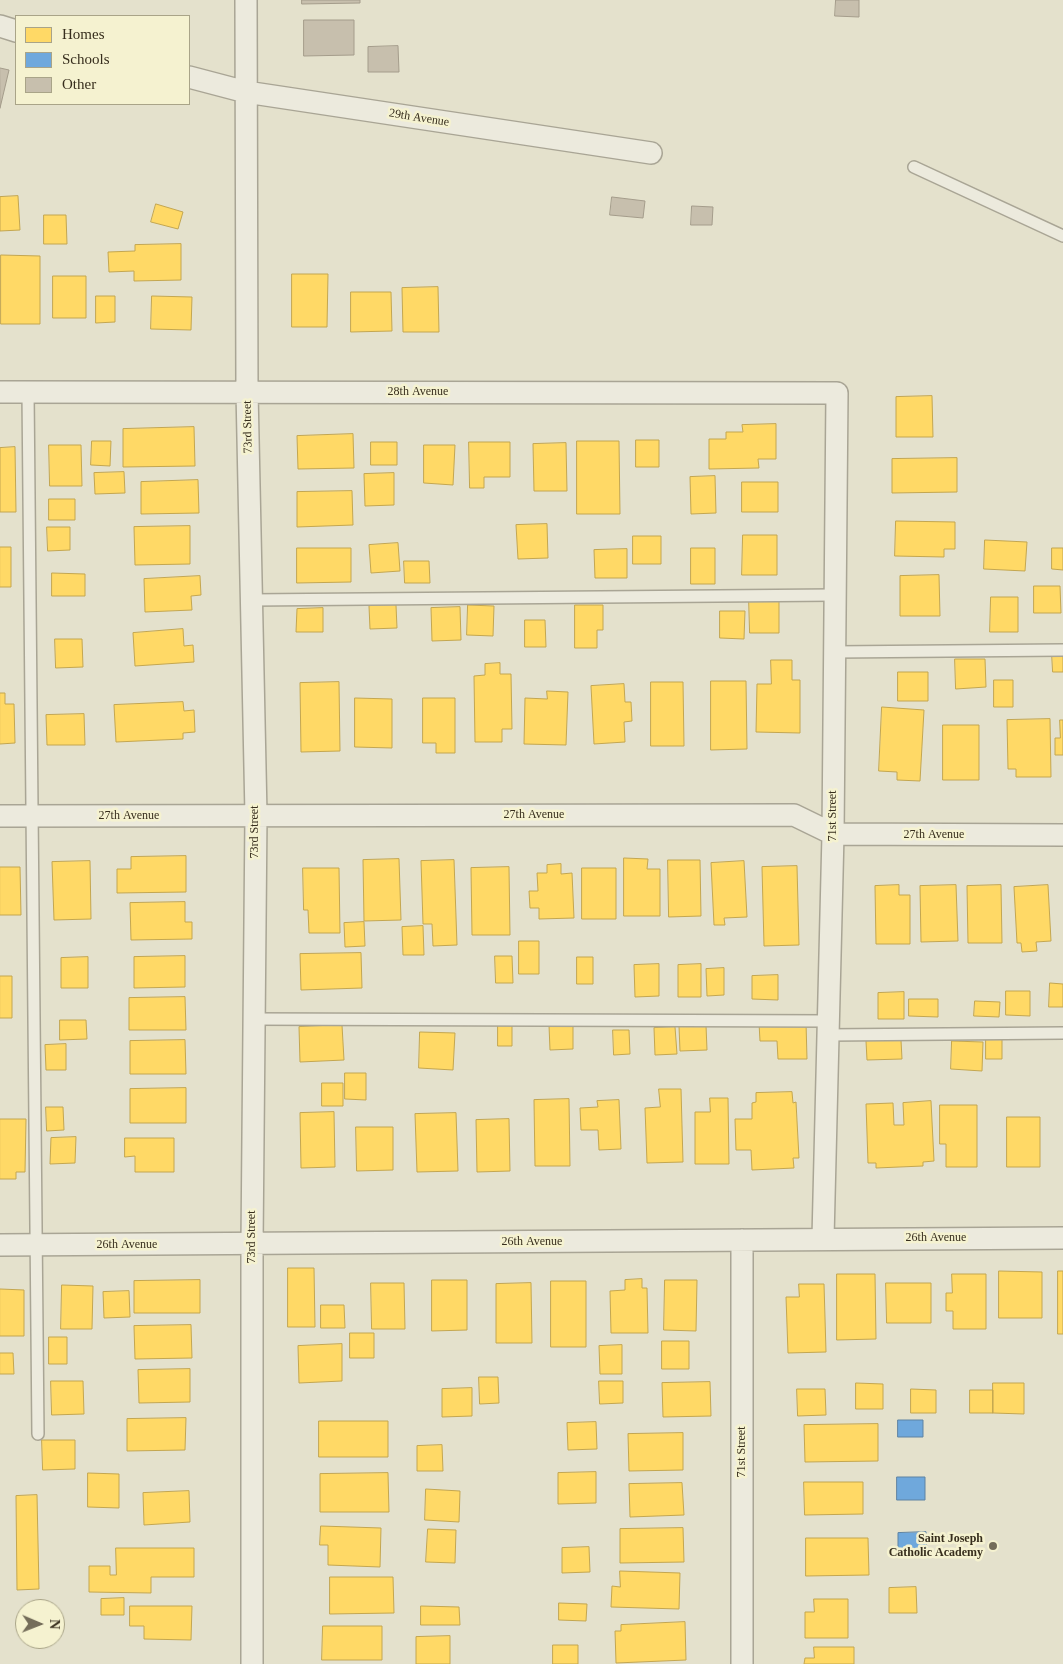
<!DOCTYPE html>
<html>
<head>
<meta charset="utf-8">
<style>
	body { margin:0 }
	#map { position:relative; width:1063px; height:1664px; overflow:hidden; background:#e4e1cc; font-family:Georgia,serif }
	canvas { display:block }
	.legend { position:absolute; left:15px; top:15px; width:175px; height:90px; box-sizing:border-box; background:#f5f2d0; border:1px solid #a9a488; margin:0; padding:6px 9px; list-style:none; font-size:15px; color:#372e1d }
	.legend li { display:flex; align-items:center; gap:10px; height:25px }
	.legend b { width:25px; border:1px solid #a9a488 }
	.north { position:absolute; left:15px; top:1599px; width:50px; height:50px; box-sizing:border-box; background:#f5f2d0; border:1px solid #a9a488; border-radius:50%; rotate:91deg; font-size:14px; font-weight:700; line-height:20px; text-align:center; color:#372e1d }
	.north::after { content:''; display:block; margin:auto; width:18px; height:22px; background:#746d5a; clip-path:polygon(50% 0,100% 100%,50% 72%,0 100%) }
</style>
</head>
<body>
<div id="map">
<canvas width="1063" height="1664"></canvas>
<ul class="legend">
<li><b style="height:14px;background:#ffd966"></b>Homes</li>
<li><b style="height:14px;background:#6fa8dc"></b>Schools</li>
<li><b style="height:14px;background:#c7bfad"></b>Other</li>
</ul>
<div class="north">N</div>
</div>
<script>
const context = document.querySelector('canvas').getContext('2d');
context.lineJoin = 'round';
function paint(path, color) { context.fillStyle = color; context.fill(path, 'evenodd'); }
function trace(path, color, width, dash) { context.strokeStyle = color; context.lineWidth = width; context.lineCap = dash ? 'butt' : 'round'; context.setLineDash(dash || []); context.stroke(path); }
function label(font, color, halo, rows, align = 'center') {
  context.font = font + ' Georgia,serif'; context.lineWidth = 5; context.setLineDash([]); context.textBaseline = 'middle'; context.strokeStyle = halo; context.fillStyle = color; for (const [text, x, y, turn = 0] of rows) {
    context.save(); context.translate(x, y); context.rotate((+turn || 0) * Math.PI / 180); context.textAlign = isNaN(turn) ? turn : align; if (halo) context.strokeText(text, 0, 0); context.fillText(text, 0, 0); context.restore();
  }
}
const homes = new Path2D(`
	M18 196 20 230 0 231V197Z
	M156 204 183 212 178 229 151 222Z
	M44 215H66L67 244H44Z
	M181 244V280L134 281V271L109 272 108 252 135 251V245Z
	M1 255 40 256V324H1Z
	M292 274H328L327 327H292Z
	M53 276H86V318H53Z
	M438 287 439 332H403L402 288Z
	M351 292H391L392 331 351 332Z
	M96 296H115V322L96 323Z
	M152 296 192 297 191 330 151 329Z
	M932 396 933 437H896V397Z
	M776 424V459H758L759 468 709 469V439H726V432H743L742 425Z
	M194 427 195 466 123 467V429Z
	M353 434 354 468 298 469 297 436Z
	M636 440H659V467H636Z
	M92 441H111L110 466 91 465Z
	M577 441H619L620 514H577Z
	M371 442H397V465H371Z
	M469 442H510V477H484V488H470Z
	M566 443 567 491H534L533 444Z
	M49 445H81L82 486H50Z
	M424 445H455L453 485 424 483Z
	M15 447 16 512H0V448Z
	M957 458V492L892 493V459Z
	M124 472 125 493 95 494 94 473Z
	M394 473V505L365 506 364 474Z
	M715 476 716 513 691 514 690 477Z
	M198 480 199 513 141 514V482Z
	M742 482H778V512H742Z
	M352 491 353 525 297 527V492Z
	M49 499H75V520H49Z
	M896 521 955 522V549H944V557L895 556Z
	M547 524 548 558 518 559 516 525Z
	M190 526V564L135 565 134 527Z
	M47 527H70V550L48 551Z
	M743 535H777V575H742Z
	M633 536H661V564H633Z
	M985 540 1027 542 1025 571 984 569Z
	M398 543 400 571 371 573 369 545Z
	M0 547H11V587H0Z
	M297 548H351V582L297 583Z
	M691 548H715V584H691Z
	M1052 548H1063V570L1052 569Z
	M627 549V578H595L594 550Z
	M404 561H429L430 583H405Z
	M52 573 85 574V596H52Z
	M939 575 940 616H900V576Z
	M200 576 201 595 191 596 192 610 145 612 144 579Z
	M1034 586H1060L1061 613H1034Z
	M991 597H1018V632H990Z
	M749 599H779V633H750Z
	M396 605 397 628 370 629 369 606Z
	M468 605 494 606 493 636 467 635Z
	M575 605H603V630H597V648H575Z
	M460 607 461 640 432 641 431 608Z
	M323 608V632H296L297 609Z
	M720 611H745L744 639 720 638Z
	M525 620H545L546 647H525Z
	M183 629 184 646 193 645 194 662 135 666 133 633Z
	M55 639H82L83 667 56 668Z
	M1052 654H1063V672H1053Z
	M955 659H985L986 687 956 689Z
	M771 660H792V680H800V733L756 732 757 684H771Z
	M500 663V674H511L512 729H502V742H475L474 676 485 675V664Z
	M898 672H928V701H898Z
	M994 680H1013V707H994Z
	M711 681H746L747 749 711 750Z
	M339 682 340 751 301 752 300 683Z
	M651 682H683L684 746H651Z
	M624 684 625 702H631L632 721 624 722 625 742 594 744 591 686Z
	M547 691 568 692 566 745 524 744 525 698 547 699Z
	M0 693H5V704H14L15 743 0 744Z
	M355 698 392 699V748L355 747Z
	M423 698H455V753H436V743H423Z
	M183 702 184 711 194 710 195 732 183 733V739L116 742 114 705Z
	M882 707 924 710 920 781 897 780V772L879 771Z
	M84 714 85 745H47L46 715Z
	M1050 719 1051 777H1016V769H1008L1007 720Z
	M1060 720H1063V755H1055V738H1060Z
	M943 725H979V780H943Z
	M186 856V892L117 893V869H131V857Z
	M624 858 648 859 647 869H660V916H624Z
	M399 859 401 920 364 921 363 860Z
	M454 860 457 945 433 946 432 924H423L421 861Z
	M668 860H700L701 916 669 917Z
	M90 861 91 919 54 920 52 862Z
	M744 861 747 917 724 918 725 925H714L711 863Z
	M561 864V874L572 873 574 918 539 919V908H530L529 891H538L537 873H547V865Z
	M797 866 799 945 764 946 762 867Z
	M0 867H20L21 915H0Z
	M509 867 510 935H472L471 868Z
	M303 868H339L340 933H309L308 910H304Z
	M582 868H616V919H582Z
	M899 885V895H910V944H876L875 886Z
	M956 885 958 941 921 942 920 886Z
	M1001 885 1002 943H968L967 886Z
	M1048 885 1051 941 1036 942 1037 951 1022 952 1021 943H1017L1014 887Z
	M185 902V922H192V939L131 940 130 903Z
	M364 922 365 946 345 947 344 923Z
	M423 926 424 955H403L402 927Z
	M519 941H539V974H519Z
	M361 953 362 988 301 990 300 954Z
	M185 956V987L134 988V957Z
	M495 956H512L513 983H496Z
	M88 957V988H61V958Z
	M577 957H593V984H577Z
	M659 964V996L635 997 634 965Z
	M701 964V997H678V965Z
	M724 968V995L707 996 706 969Z
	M778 975V1000L752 999V976Z
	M0 976H12V1018H0Z
	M1050 983 1063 984V1007H1049Z
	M1006 991H1030V1016L1006 1015Z
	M904 992V1019H878V993Z
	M185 997 186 1030H129V998Z
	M909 999H938V1017L909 1016Z
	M975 1001 1000 1002 999 1017 974 1016Z
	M60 1020H86L87 1039 60 1040Z
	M498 1022H512V1046H498Z
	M806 1022 807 1059H778L777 1041H760L759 1023Z
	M573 1024V1049L550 1050 549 1025Z
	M342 1025 344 1060 300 1062 299 1027Z
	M706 1025 707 1050 680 1051 679 1026Z
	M675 1027 677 1054 655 1055 654 1028Z
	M613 1030H629L630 1054 614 1055Z
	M420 1032 455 1033 453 1070 419 1068Z
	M986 1037H1002V1059H986Z
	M185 1040 186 1074H130V1041Z
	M901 1040 902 1059 867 1060 866 1041Z
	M952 1041 983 1042 982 1071 951 1069Z
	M66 1044V1070H46L45 1045Z
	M345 1073H366V1100L345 1099Z
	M322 1083H343V1106H322Z
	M186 1088V1123H130V1089Z
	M659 1089H681L683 1162 647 1163 645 1108 660 1107Z
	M792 1092 793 1103 796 1102 799 1158H793L794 1168 752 1170 751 1150H736L735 1119H752V1103L756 1102V1093Z
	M710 1098H728L729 1164H695V1112H710Z
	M569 1099 570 1166H535L534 1100Z
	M619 1100 621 1149 599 1150 598 1130H581L580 1108 598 1107 597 1101Z
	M931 1101 934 1161 923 1162V1166L876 1168V1163H868L866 1104 893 1103 894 1125H904L903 1103Z
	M940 1105H977V1167H946V1144H940Z
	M46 1107H63L64 1130 47 1131Z
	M334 1112 335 1167 301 1168 300 1113Z
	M456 1113 458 1171 417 1172 415 1114Z
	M1007 1117H1040V1167H1007Z
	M0 1119H26L25 1172H16V1179H0Z
	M509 1119 510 1171 477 1172 476 1120Z
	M356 1127H393V1170L357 1171Z
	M76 1137 75 1163 50 1164 51 1138Z
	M125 1138H174V1172H135V1156L125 1157Z
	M288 1268H314L315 1327H288Z
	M999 1271 1042 1272V1318H999Z
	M1058 1271H1063V1334H1058Z
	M837 1274H875L876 1339 837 1340Z
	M952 1274H986V1329H953V1311H946V1293H952Z
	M642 1279V1288H647L648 1333H611L610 1291 625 1290V1280Z
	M200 1280V1313H134V1281Z
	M432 1280H467V1330L432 1331Z
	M665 1280H697L696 1331 664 1330Z
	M551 1281H586V1347H551Z
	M371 1283H404L405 1329H372Z
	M531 1283 532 1343H496V1284Z
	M886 1283H931V1323H887Z
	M799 1284H824L826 1352 788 1353 786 1297H799Z
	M62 1285 93 1286 92 1329H61Z
	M0 1289 24 1290V1336H0Z
	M129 1291 130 1317 104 1318 103 1292Z
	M321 1305H344L345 1328H321Z
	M191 1325 192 1358 135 1359 134 1326Z
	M350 1333H374V1358H350Z
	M49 1337H67V1364H49Z
	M662 1341H689V1369H662Z
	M342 1344V1381L299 1383 298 1346Z
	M622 1345V1374H600L599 1346Z
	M0 1353H13L14 1374H0Z
	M190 1369V1402L139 1403 138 1370Z
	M479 1377H498L499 1403 480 1404Z
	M51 1381H83L84 1414 52 1415Z
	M599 1381H623V1403L600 1404Z
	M710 1382 711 1416 663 1417 662 1383Z
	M856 1383 883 1384V1409H856Z
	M993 1383H1024V1414L993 1413Z
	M472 1388V1416L442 1417V1389Z
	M797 1389H825L826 1415 798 1416Z
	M911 1389 936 1390V1413H911Z
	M970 1390H993V1413H970Z
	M186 1418 185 1450 127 1451V1419Z
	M319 1421H388V1457H319Z
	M596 1422 597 1449 568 1450 567 1423Z
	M878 1424V1461L805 1462 804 1425Z
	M683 1433V1470L629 1471 628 1434Z
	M42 1440H75V1469L43 1470Z
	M442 1445 443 1471H417V1446Z
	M596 1472V1503L558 1504V1473Z
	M88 1473 119 1474V1508L88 1507Z
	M388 1473 389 1512H320V1474Z
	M804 1482H863V1514L805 1515Z
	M682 1483 684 1515 630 1517 629 1484Z
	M426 1489 460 1491 459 1522 425 1520Z
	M189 1491 190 1522 144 1525 143 1493Z
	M37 1495 39 1589 17 1590 16 1496Z
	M321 1526 381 1528 380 1567 328 1565V1545H320Z
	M683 1528 684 1562 620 1563V1529Z
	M428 1529 456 1530 455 1563 426 1562Z
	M806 1538H868L869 1575 806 1576Z
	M589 1547 590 1572 562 1573V1548Z
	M116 1548H194V1577H151V1593L89 1592V1566H110V1575H116Z
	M620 1571 680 1573 679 1609 611 1607 612 1586 620 1587Z
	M330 1577H393L394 1613 330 1614Z
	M916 1587 917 1613H889V1588Z
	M124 1598V1615H101V1599Z
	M814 1599H848V1638H805V1612H814Z
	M559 1603 587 1604 586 1621 559 1620Z
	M130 1606H192L191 1640 144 1639V1626H130Z
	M421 1606 459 1607 460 1625H421Z
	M685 1622 686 1660 616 1663 615 1631H621V1625Z
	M323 1626H382V1660H322Z
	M450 1636V1664H416V1637Z
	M553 1645H578V1664H553Z
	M814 1647H854V1664H804L805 1658H814Z`);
const schools = new Path2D(`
	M898 1420H923V1437H898Z
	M897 1477H925V1500H897Z
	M926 1532 927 1554 898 1556V1533Z`);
const building = new Path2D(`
	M302 0H360V3L302 4Z
	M836 0H859V17L835 16Z
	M304 20H354V55L304 56Z
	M398 46 399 72H368V47Z
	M0 68 9 70 0 108Z
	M612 197 645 201 643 218 610 215Z
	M692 206 713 207 712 225H691Z`);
const service = new Path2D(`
	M914 167 1063 236
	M28 392 38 1434
	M251 600 834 595
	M834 652 1063 650
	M254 1019 830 1021
	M829 1035 1063 1033`);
const minor = new Path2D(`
	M246 0 247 391 256 815 252 1244V1664
	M0 26 16 31
	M189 77 246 92 651 153
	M0 392 837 393 833 834 823 1238
	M0 816 794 815 833 834 1063 835
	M0 1245 1063 1238
	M742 1664V1240`);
const markers = [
	[993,1546,5,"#746d5a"]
];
const streetNames = [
	["29th Avenue",419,118,9],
	["28th Avenue",418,392],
	["73rd Street",248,427,-91],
	["27th Avenue",534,815],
	["27th Avenue",129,816],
	["71st Street",833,816,-90],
	["73rd Street",255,832,-90],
	["27th Avenue",934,835],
	["73rd Street",252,1237,-90],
	["26th Avenue",936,1238],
	["26th Avenue",532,1242],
	["26th Avenue",127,1245],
	["71st Street",742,1452,-90]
];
const poiNames = [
	["Saint Joseph",983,1539],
	["Catholic Academy",983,1553]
];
paint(homes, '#ffd966');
trace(homes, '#c3a650', 1);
paint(schools, '#6fa8dc');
trace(schools, '#5e83a3', 1);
paint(building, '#c7bfad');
trace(building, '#a49c8b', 1);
trace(service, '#a9a595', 14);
trace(minor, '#a9a595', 24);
trace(service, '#eceadd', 11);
trace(minor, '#eceadd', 21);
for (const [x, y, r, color] of markers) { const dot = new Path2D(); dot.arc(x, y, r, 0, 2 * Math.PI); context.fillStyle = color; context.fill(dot); trace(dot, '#f5f2d0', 2); }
label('12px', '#372e1d', '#f5f2d0', streetNames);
label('bold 12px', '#372e1d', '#f5f2d0', poiNames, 'right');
</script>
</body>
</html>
